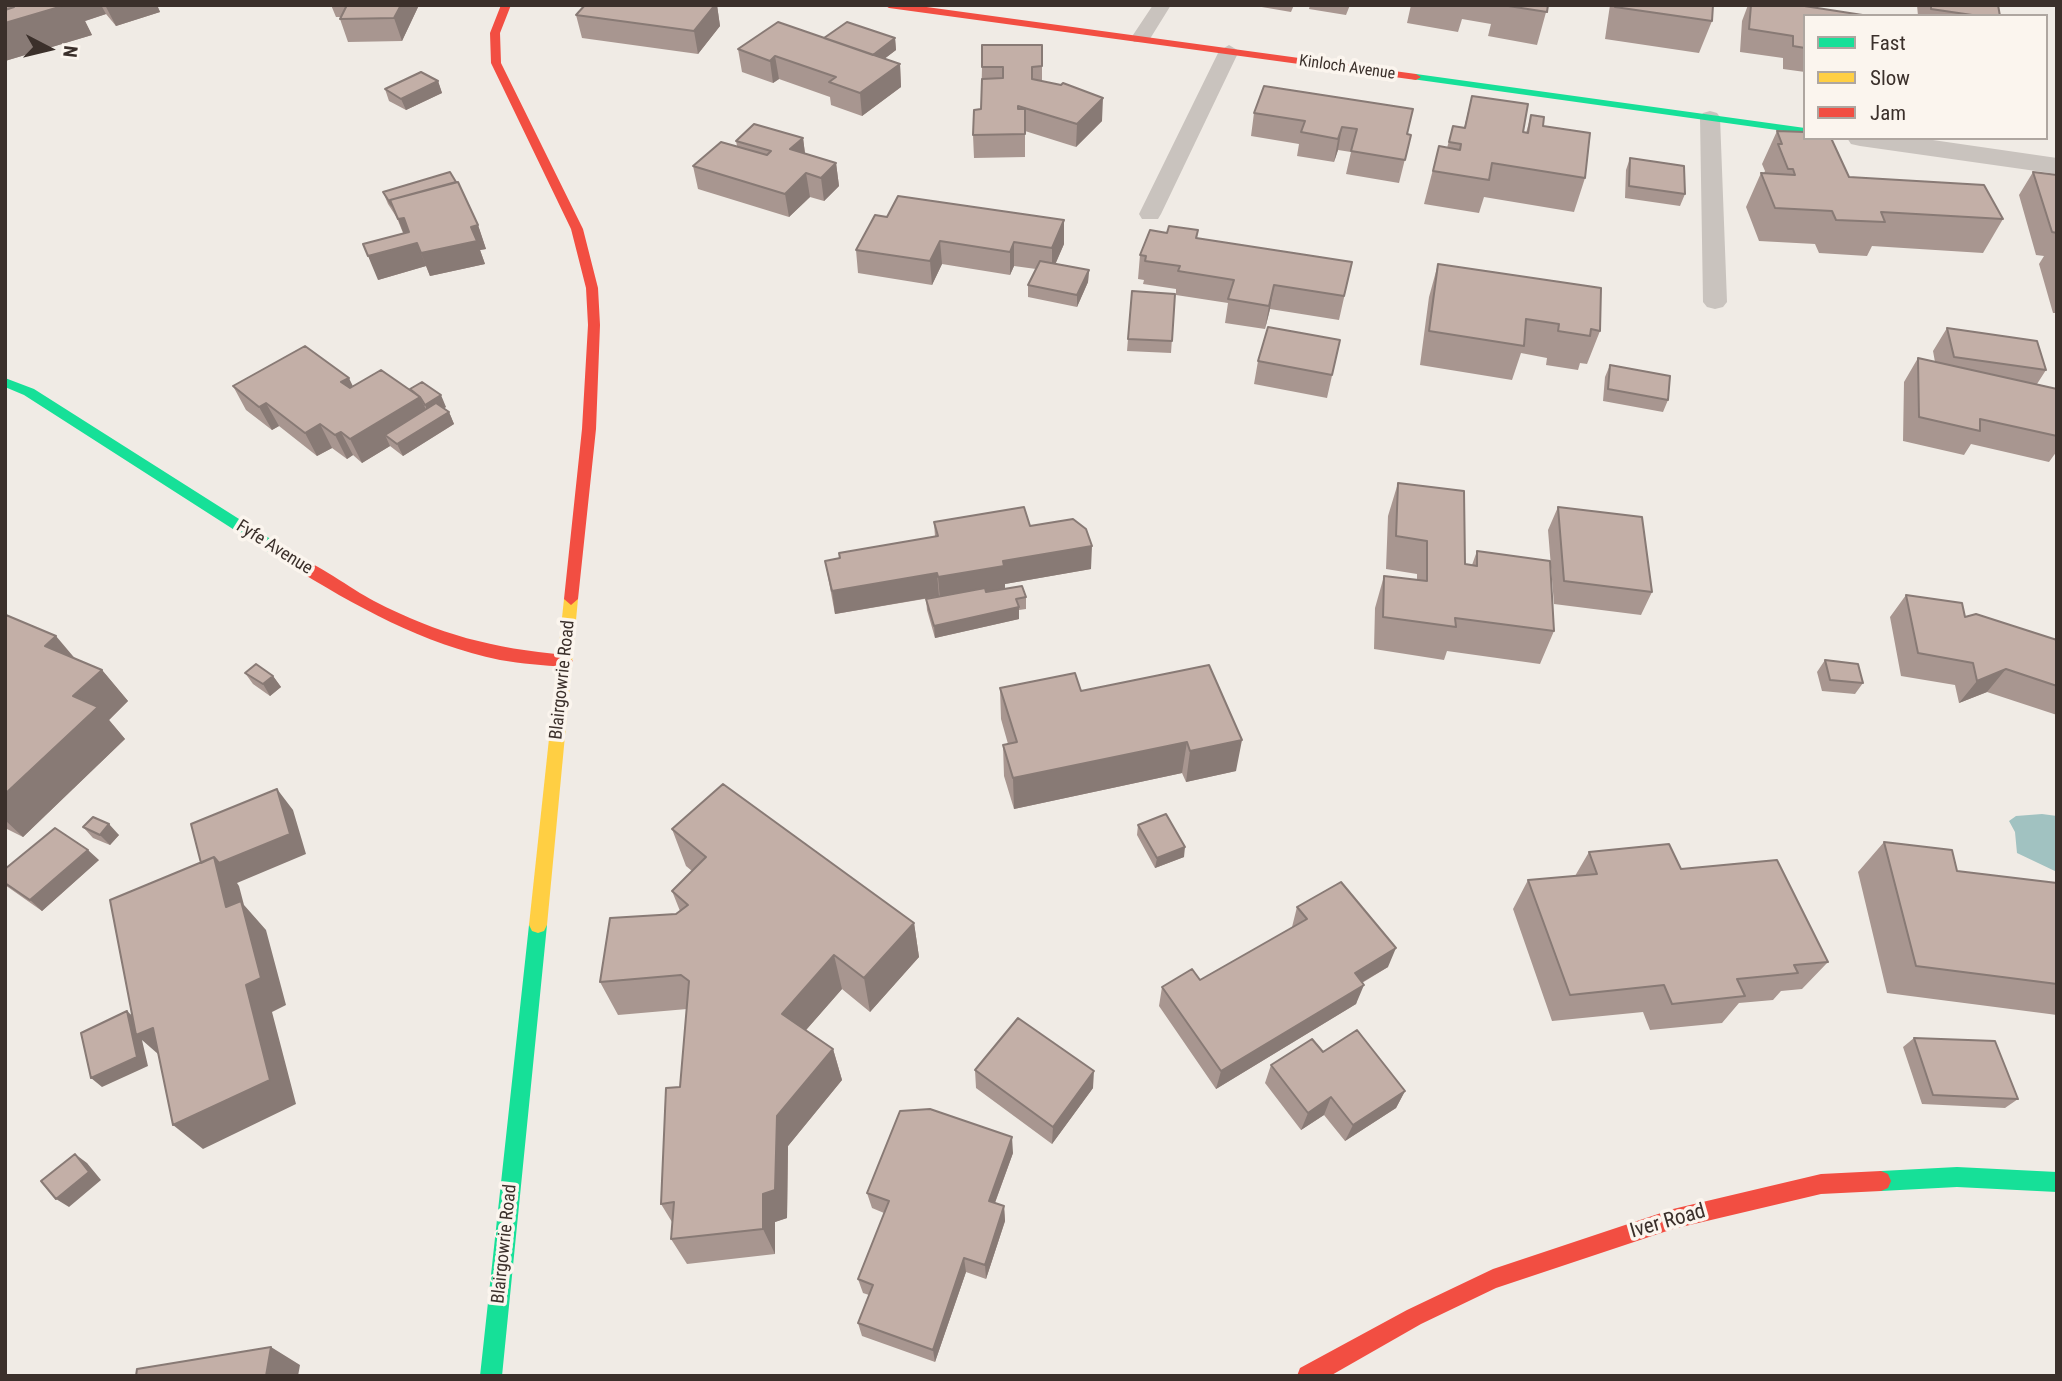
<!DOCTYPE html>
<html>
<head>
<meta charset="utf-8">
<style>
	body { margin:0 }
	#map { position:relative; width:2062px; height:1381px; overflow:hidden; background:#f0ebe5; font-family:"Roboto Condensed",sans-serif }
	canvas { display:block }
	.frame { position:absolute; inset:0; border:7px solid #3b302b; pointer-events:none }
	.legend { position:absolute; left:1803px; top:14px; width:245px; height:126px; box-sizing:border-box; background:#fbf5ee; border:2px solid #aea6a0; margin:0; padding:9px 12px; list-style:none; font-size:21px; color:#3b302b }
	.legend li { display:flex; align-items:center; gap:14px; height:35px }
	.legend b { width:35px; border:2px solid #aea6a0 }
	.north { position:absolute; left:14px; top:14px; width:70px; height:70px; -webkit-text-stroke:5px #fbf5ee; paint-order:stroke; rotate:97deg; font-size:19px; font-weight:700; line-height:28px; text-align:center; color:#3b302b }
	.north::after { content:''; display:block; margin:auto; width:24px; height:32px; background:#3b302b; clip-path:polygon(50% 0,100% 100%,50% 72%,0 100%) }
</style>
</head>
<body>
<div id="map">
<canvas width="2062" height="1381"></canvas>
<div class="frame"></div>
<ul class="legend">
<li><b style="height:9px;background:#16e098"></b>Fast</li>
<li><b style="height:9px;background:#ffcf43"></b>Slow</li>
<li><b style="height:9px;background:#f24e42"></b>Jam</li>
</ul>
<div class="north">N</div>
</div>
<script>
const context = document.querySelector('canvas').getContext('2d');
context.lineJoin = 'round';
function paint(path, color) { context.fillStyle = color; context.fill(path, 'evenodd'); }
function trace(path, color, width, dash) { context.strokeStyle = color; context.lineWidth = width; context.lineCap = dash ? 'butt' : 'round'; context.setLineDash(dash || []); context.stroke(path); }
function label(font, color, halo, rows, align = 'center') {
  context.font = font + ' "Roboto Condensed",sans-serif'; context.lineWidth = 7; context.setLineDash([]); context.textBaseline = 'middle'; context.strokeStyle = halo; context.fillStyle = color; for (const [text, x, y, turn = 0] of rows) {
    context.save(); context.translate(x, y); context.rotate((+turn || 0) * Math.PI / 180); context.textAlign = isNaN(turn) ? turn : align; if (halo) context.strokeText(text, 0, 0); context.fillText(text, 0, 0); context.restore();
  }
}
const water = new Path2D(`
	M2042 814 2057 816V872L2017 853 2015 832 2009 821 2016 816Z`);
const lane = new Path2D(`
	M1153 5H1171L1148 42H1134L1131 38Z
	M1229 45 1239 51 1161 214 1158 219H1142L1139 214 1219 51Z
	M1710 111 1717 113 1720 117 1727 302 1723 307 1715 309 1707 307 1703 302 1700 117 1703 113Z`);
const street = new Path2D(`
	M1847 138H1919L2057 158V174L1860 146 1851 144Z`);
const fast = new Path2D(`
	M1416 74 1805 128V134L1412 79V75Z
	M5 378 34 389 299 557 301 561 299 565H289L24 395 5 387Z
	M538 917 544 919 547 925 502 1376H480L529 925 532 919Z
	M1957 1167 2057 1172V1192L1957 1187 1881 1191 1874 1188 1871 1181 1874 1174 1881 1171Z`);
const slow = new Path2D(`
	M571 593 578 599 547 925 544 931 538 933 532 931 529 925 564 599Z`);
const jam = new Path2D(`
	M501 5H511L500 33 501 63 583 229 598 288 600 325 596 429 578 599 571 605 564 599 582 429 588 325 586 288 571 229 491 63 490 33Z
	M884 5H912L1416 74 1421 77 1416 80 889 8Z
	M294 556C316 562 351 589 374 601 440 635 492 648 565 655L573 661 565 667C543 665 522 664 500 660 423 644 355 606 289 565L287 561Z
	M1881 1171 1888 1174 1891 1181 1888 1188 1881 1191 1821 1194 1673 1229 1496 1288 1421 1324 1330 1376H1297L1300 1368 1407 1310 1493 1269 1673 1209 1821 1174Z`);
const wall = new Path2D(`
	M5 5H157L160 12 116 26 106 14 85 21 92 35 5 61Z
	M331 5H419L402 41 348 42 340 19 341 17H336Z
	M585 5H717L720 26 698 54 582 38 576 15Z
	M1250 5H1294L1291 12Z
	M1310 5H1350L1346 15 1309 9Z
	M1411 5H1548L1537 45 1488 36 1491 24 1462 19 1458 32 1407 23Z
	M1610 5H1713L1712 21 1699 53 1605 39Z
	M1748 5H1798L1805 16V72L1783 69V58L1740 52 1742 21Z
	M1917 5H1998L2000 16H1918Z
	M824 38H895L896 50 884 59 900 64 901 87 862 116 831 105 830 97 779 79 773 83 742 72 738 49Z
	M1042 45V81L1102 121 1076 147 1025 131V157L974 158 973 135 981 109 982 67Z
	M438 81 442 93 406 110 389 101 385 89Z
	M1472 96 1523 132 1526 133 1531 115 1543 126 1585 178 1574 212 1484 197 1479 213 1424 204 1439 146 1447 148 1453 126 1464 128Z
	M1254 113 1411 135 1399 183 1346 174 1351 152 1338 150 1334 162 1297 156 1299 144 1251 136Z
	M1777 131 1849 177 2003 219 1983 253 1872 246 1867 256 1819 253 1815 244 1759 241 1746 207 1761 173H1764L1765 171 1762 164Z
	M803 138 805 154 836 163 839 186 824 201 810 197 789 217 698 189 693 166 737 146 736 141Z
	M1630 158 1685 194 1680 206 1625 198 1626 170Z
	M2033 172 2057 175V313H2053L2039 264 2044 256 2036 255 2019 195Z
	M383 192 478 225 486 249 480 250 485 264 430 276 426 266 378 280 403 233 397 218 388 204Z
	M875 215 1064 244 1055 264 1089 270 1088 282 1077 307 1028 297V285L1036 269 1014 266 1010 275 942 264 932 285 858 273 856 250Z
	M1198 230 1197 238 1352 262 1339 320 1270 309 1265 329 1225 323 1228 303 1176 295V289L1143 284 1144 280 1138 279 1140 255 1167 233Z
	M1438 264 1600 331 1587 364 1580 363 1578 370 1546 365 1547 358 1521 353 1512 380 1420 365 1429 297Z
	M1132 291 1175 294 1171 353 1127 351Z
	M1947 328 2046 370 2037 384 2057 389V451L2049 462 1971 444 1964 455 1903 441 1904 382 1918 358 1935 362 1933 351Z
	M1340 340 1327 398 1254 384 1258 361Z
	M1610 365 1668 400 1663 412 1603 401 1605 377Z
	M233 386H353L410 389 446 407 444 408 449 412 454 424 403 456 390 446 362 463 353 455 347 459 332 448 317 456 279 426 272 430 246 410Z
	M1398 483 1465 564 1472 565 1477 551 1554 631 1540 664 1447 651 1444 660 1374 649 1375 608 1384 576 1417 580V574L1386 569 1388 516Z
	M1558 507 1652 592 1641 615 1554 604 1548 530Z
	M934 522 1030 526 1091 569 1005 584V589L1026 597V609L1019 610V619L935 638 927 610 926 599 930 598 835 614 825 561 935 537Z
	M1906 595 1965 617 2057 640V715L1987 692 1959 703 1955 685 1901 676 1890 617Z
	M5 616 75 659 102 670 128 701 109 720 125 739 23 837 5 828Z
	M1825 660 1863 683 1855 694 1822 691 1817 672Z
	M1209 665 1236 771 1186 782 1182 773 1014 809 1004 776 1003 745 1008 744 1001 719 1000 688 1081 691Z
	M245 673 273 676 281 687 270 696 253 684Z
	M1138 825 1184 857 1155 868 1137 835Z
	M83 827 119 835 110 845 93 838Z
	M672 829 914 923 919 957 870 1012 842 989 806 1030 833 1049 842 1080 788 1146 787 1218 775 1222V1254L687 1264 671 1239 672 1222 661 1204 680 1087 687 1009 618 1015 600 982 680 911 672 891 692 871 686 866Z
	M1884 842 1957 871 2057 883V1015L1887 993 1858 872Z
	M1589 852 1681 869 1828 962 1802 989 1781 991 1773 1000 1739 1003 1722 1023 1650 1030 1643 1012 1552 1021 1513 909 1528 880 1575 876Z
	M99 860 42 911 5 885V869Z
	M1297 907 1388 967 1362 983 1356 1004 1216 1089 1159 1006 1162 987 1200 980 1292 928V927Z
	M1914 1038 2018 1099 2005 1108 1922 1104 1903 1047Z
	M1323 1052 1405 1091 1396 1108 1345 1141 1324 1115 1301 1130 1265 1083 1271 1065Z
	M975 1070 1093 1088 1052 1144 976 1088Z
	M1013 1153 995 1203 1004 1206 1005 1221 986 1279 966 1272 935 1362 862 1336 858 1323 869 1295 863 1293 858 1279 884 1213 872 1208 867 1193Z`);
const shadedWall = new Path2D(`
	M66 5H101L106 14 85 21 92 35 5 61V23Z
	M105 5H157L160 12 116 26Z
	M401 5H419L402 41 394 18Z
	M715 5H717L720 26 698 54 694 31Z
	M895 38 896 50 871 69 870 57Z
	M775 56 779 79 773 83 770 61Z
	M900 64 901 87 862 116 860 93Z
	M438 81 442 93 406 110 401 99Z
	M1103 98 1102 121 1076 147 1077 124Z
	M1342 127 1338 150 1334 162 1338 139Z
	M803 138 806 161 790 149Z
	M836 163 839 186 824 201 821 178Z
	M806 173 810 197 789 217 785 194Z
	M404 218 413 241 407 242 398 219Z
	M1064 220V244L1052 272V248Z
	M478 225 486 249 480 250 485 264 430 276 421 253 471 227Z
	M940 241 942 264 932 285 930 261Z
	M1014 242V266L1010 275V252Z
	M417 243 426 266 378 280 368 256Z
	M1089 270 1088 282 1077 307V295Z
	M1274 285 1270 309 1265 329 1269 306Z
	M349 378 360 401 341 382Z
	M441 395 446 407 430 417 425 405Z
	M420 397 431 420 385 435 390 446 362 463 350 439Z
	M266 403 279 426 272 430 259 407Z
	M449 412 454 424 403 456 397 444Z
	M320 424 332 448 317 456 305 433Z
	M341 432 353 455 347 459 335 435Z
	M1092 546 1091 569 1005 584V589L940 600 938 577 1003 561Z
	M937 573 939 596 835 614 832 591Z
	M1019 607V619L935 638 934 626Z
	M56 636 83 668 45 646Z
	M2006 669 1987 692 1959 703 1977 681Z
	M102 670 128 701 109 720 125 739 23 837 5 820V794L73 696Z
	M273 676 281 687 270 696 263 684Z
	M1242 740 1236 771 1186 782 1190 751Z
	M1187 742 1182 773 1014 809 1013 778Z
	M277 789 293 810 306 854 237 883 239 886 244 905 266 930 286 1005 272 1012 296 1104 203 1149 173 1125 226 907 214 857Z
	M109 824 119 835 110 845 100 835Z
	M1185 847 1184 857 1155 868 1157 858Z
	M88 850 99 860 42 911 30 900Z
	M914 923 919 957 870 1012 864 978Z
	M1396 948 1388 967 1347 991 1355 973Z
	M834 955 842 989 792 1046 782 1014Z
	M1364 985 1356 1004 1216 1089 1221 1071Z
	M127 1011 138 1021 153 1028 166 1061 142 1040 148 1066 102 1087 91 1078Z
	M833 1049 842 1080 788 1146 787 1218 775 1222V1254L763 1229V1194L777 1116Z
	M1094 1071 1093 1088 1052 1144 1053 1127Z
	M1405 1091 1396 1108 1345 1141 1353 1125Z
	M1331 1097 1324 1115 1301 1130 1308 1113Z
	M1012 1137 1013 1153 990 1216 989 1201Z
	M75 1154 87 1163 101 1180 69 1207 56 1199Z
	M1004 1206 1005 1221 986 1279 985 1265Z
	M964 1258 966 1272 935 1362 933 1350Z
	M271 1347 300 1365 298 1376H266Z`);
const building = new Path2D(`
	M12 5H66L5 23V10L14 7Z
	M347 5H401L394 18 340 19Z
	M585 5H715L694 31 576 15Z
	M1502 5H1548L1547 12Z
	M1615 5H1713L1712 21 1615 7Z
	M1751 5H1798L1869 16H1805V48L1793 46V36L1749 29Z
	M1931 5H1998L2000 16H1979L1931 9Z
	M778 22 900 64 860 93 829 82 836 77 775 56 770 61 738 49Z
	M847 22 895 38 873 55 824 38Z
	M982 45H1042V66L1032 67V79L1061 85 1063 83 1103 98 1077 124 1018 106V109H1025V134L973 135 974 110 981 109 982 79 1003 78V67H982Z
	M421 72 438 81 401 99 385 89Z
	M1264 86 1413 109 1407 134 1411 135 1405 160 1351 151 1357 129 1342 127 1338 139 1301 132 1305 121 1254 113Z
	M1472 96 1528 104 1523 132 1528 133 1531 115 1544 117 1543 126 1590 133 1585 178 1492 163 1489 180 1433 171 1439 146 1460 150 1461 144 1449 142 1453 126 1465 128Z
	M754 124 803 138 790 149 836 163 821 178 806 173 785 194 693 166 721 142 767 155 771 151 736 141Z
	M1777 131 1805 132V138H1831L1849 177 1984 185 2003 219 1881 212 1885 222 1836 220 1832 211 1775 208 1761 173 1795 175 1793 169H1788L1778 144H1782Z
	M1630 158 1684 166 1685 194 1629 186Z
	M450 172 456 182 390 200 392 206 383 192Z
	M2033 172 2057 175V233L2052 232Z
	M458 182 478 225 471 227 477 241 421 253 417 243 368 256 363 244 409 232 404 218 398 219 390 200Z
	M898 196 1064 220 1052 248 1014 242 1010 252 940 241 930 261 856 250 875 215 887 217Z
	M1169 226 1198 230 1196 238 1352 262 1344 296 1274 285 1269 306 1228 299 1234 280 1178 271 1180 266 1145 261 1146 256 1140 255 1150 230 1167 233Z
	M1040 261 1089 270 1077 295 1028 285Z
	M1438 264 1601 288 1600 331 1591 329 1590 336 1558 331 1559 324 1526 319 1524 346 1429 331Z
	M1132 291 1175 294 1172 341 1128 339Z
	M1268 327 1340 340 1332 375 1258 361Z
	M1947 328 2037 341 2046 370 1954 357Z
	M305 346 349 378 341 382 350 388 381 370 420 397 350 439 341 432 335 435 320 424 305 433 266 403 259 407 233 386Z
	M1918 358 2057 389V436L1980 419V431L1919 417Z
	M1610 365 1670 376 1668 400 1608 389Z
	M422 382 441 395 425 405 420 397 410 389Z
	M436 403 449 412 397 444 385 435Z
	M1398 483 1464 491 1465 564 1477 566V551L1550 561 1554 631 1455 618 1456 627 1383 617 1384 576 1427 581V541L1396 536Z
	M1024 507 1030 526 1073 519 1086 529 1092 546 1003 561 1004 566 938 577 937 573 832 591 825 561 840 558 839 553 938 536 934 522Z
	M1558 507 1642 517 1652 592 1564 581Z
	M1022 586 1026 597 1016 599 1019 607 934 626 926 599 985 588 986 592Z
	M1906 595 1962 603 1965 617 1976 614 2057 640V686L2006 669 1977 681 1973 663 1918 653Z
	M6 615 56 636 45 646 102 670 73 696 98 707 5 794V616Z
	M1825 660 1858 664 1863 683 1830 680Z
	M256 664 273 676 263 684 245 673Z
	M1209 665 1242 740 1190 751 1187 742 1013 778 1003 745 1017 742 1000 688 1075 673 1081 691Z
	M723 784 914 923 864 978 834 955 782 1014 833 1049 777 1116 775 1190 763 1194V1229L671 1239 674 1202 661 1204 666 1088 680 1087 689 981 681 975 600 982 610 918 676 914 688 905 672 891 706 857 672 829Z
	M277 789 290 834 219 863 214 857 201 863 191 824Z
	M1166 814 1185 847 1157 858 1138 825Z
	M93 817 109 824 100 835 83 827Z
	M55 828 88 850 30 900 5 883V869Z
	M1884 842 1952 850 1957 871 2057 883V984L1916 966Z
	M1669 844 1681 869 1777 860 1828 962 1794 965 1798 973 1737 979 1745 996 1672 1004 1664 985 1570 995 1528 880 1597 874 1589 852Z
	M214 857 226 907 241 901 261 978 246 985 270 1080 173 1125 153 1028 136 1035 110 900Z
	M1341 882 1396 948 1355 973 1364 985 1221 1071 1162 987 1192 969 1200 980 1307 919 1297 907Z
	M127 1011 137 1057 91 1078 81 1033Z
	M1018 1018 1094 1071 1053 1127 975 1070Z
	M1357 1030 1405 1091 1353 1125 1331 1097 1308 1113 1271 1065 1312 1039 1323 1052Z
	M1914 1038 1995 1041 2018 1099 1933 1095Z
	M930 1109 1012 1137 989 1201 1004 1206 985 1265 964 1258 933 1350 858 1323 873 1285 858 1279 889 1201 867 1193 900 1111Z
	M75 1154 89 1172 56 1199 41 1181Z
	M271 1347 266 1376H136L137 1369Z`);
const farStreetnames = [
	["Kinloch Avenue",1347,68,8]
];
const streetNames = [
	["Fyfe Avenue",274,548,32],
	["Blairgowrie Road",563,680,-84],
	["Blairgowrie Road",505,1244,-84]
];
const nearStreetnames = [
	["Iver Road",1668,1222,-16]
];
paint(water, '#a1c2c1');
paint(lane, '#c9c3be');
paint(street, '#c9c3be');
paint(fast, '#16e098');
paint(slow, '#ffcf43');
paint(jam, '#f24e42');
paint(wall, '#a89690');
paint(shadedWall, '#887a75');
paint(building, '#c3afa7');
trace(building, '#887a75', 2);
label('16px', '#3b302b', '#fbf5ee', farStreetnames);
label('18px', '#3b302b', '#fbf5ee', streetNames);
label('21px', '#3b302b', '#fbf5ee', nearStreetnames);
</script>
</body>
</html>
